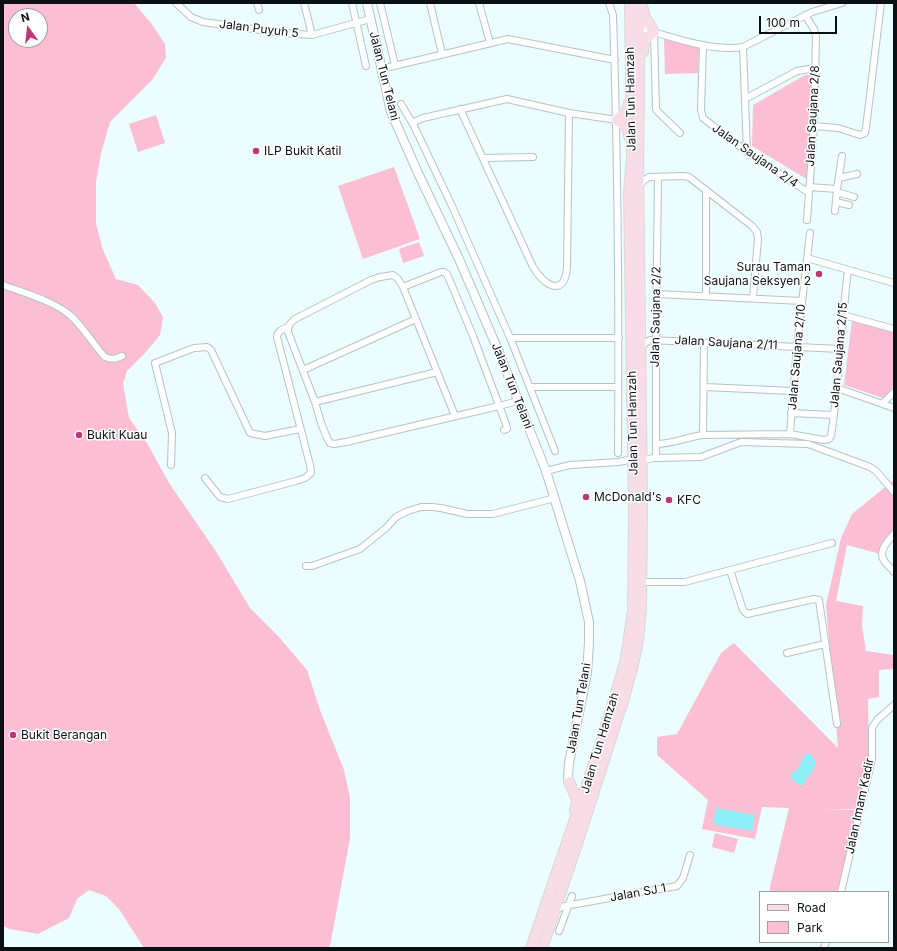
<!DOCTYPE html>
<html>
<head>
<meta charset="utf-8">
<style>
	body { margin:0 }
	#map { position:relative; width:897px; height:951px; overflow:hidden; background:#ecfdff; font-family:Inter,sans-serif }
	canvas { display:block }
	.frame { position:absolute; inset:0; border:4px solid #0b1112; pointer-events:none }
	.legend { position:absolute; left:759px; top:891px; width:130px; height:52px; box-sizing:border-box; background:#fff; border:1px solid #9da0a0; margin:0; padding:5px 7px; list-style:none; font-size:12px; color:#0b1112 }
	.legend li { display:flex; align-items:center; gap:8px; height:20px }
	.legend b { width:20px; border:1px solid #9da0a0 }
	.north { position:absolute; left:8px; top:8px; width:40px; height:40px; box-sizing:border-box; background:#fff; border:1px solid #9da0a0; border-radius:50%; rotate:345deg; font-size:11px; font-weight:700; line-height:16px; text-align:center; color:#0b1112 }
	.north::after { content:''; display:block; margin:auto; width:14px; height:18px; background:#bf3774; clip-path:polygon(50% 0,100% 100%,50% 72%,0 100%) }
	.scale { position:absolute; left:759px; top:16px; width:78px; height:18px; box-sizing:border-box; border:2px solid #0b1112; border-top:0; padding-left:5px; font-size:12px; line-height:14px; white-space:nowrap; color:#0b1112; -webkit-text-stroke:3px #fff; paint-order:stroke }
</style>
</head>
<body>
<div id="map">
<canvas width="897" height="951"></canvas>
<div class="frame"></div>
<ul class="legend">
<li><b style="height:5px;background:#f9dde6"></b>Road</li>
<li><b style="height:11px;background:#fbbed2"></b>Park</li>
</ul>
<div class="north">N</div>
<div class="scale">100 m</div>
</div>
<script>
const context = document.querySelector('canvas').getContext('2d');
context.lineJoin = 'round';
function paint(path, color) { context.fillStyle = color; context.fill(path, 'evenodd'); }
function trace(path, color, width, dash) { context.strokeStyle = color; context.lineWidth = width; context.lineCap = dash ? 'butt' : 'round'; context.setLineDash(dash || []); context.stroke(path); }
function label(font, color, halo, rows, align = 'center') {
  context.font = font + ' Inter,sans-serif'; context.lineWidth = 3; context.setLineDash([]); context.textBaseline = 'middle'; context.strokeStyle = halo; context.fillStyle = color; for (const [text, x, y, turn = 0] of rows) {
    context.save(); context.translate(x, y); context.rotate((+turn || 0) * Math.PI / 180); context.textAlign = isNaN(turn) ? turn : align; if (halo) context.strokeText(text, 0, 0); context.fillText(text, 0, 0); context.restore();
  }
}
const green = new Path2D(`
	M3 3H134L151 23 165 44 166 58 152 80 110 122 101 153 96 182V224L103 250 116 279 138 285 155 303 163 317 160 335 145 353 127 371 123 384 129 418 147 443 169 483 217 553 250 608 279 637 307 670 320 710 344 770 350 798V838L330 946 328 948H144L119 909 106 896 89 890 77 899 69 918 38 934 10 929 3 926ZM16 16H40V40H16Z
	M664 39 699 48 698 73 665 74Z
	M812 74 808 180 752 146 753 105 805 75Z
	M156 115 165 143 138 152 129 124Z
	M394 167 420 239 363 259 338 186Z
	M419 242 424 256 403 263 399 249Z
	M852 320 894 333V386L883 398 844 385Z
	M894 480V530L882 544 880 554 847 545 836 601 863 606 862 626 866 651 894 655V669L879 670V697L868 699 869 758 858 809H823L859 810 837 892H770V887L789 808 762 807 755 839 702 829 708 800 657 755V737L677 734 721 653 734 643 838 748 826 605 841 538 852 514Z
	M715 833 738 839 734 853 712 847Z`);
const water = new Path2D(`
	M807 753 810 754 816 762 811 775H808C806 780 805 785 800 785L792 780 791 774C804 767 798 760 807 753Z
	M716 808 755 815 752 831 713 824Z`);
const minor = new Path2D(`
	M176 3 191 17 203 22 282 33 312 35 370 19
	M257 3 259 10
	M304 3 312 35
	M352 3 366 66
	M380 3 395 65
	M430 3 442 54
	M479 3 490 43
	M609 3 613 15C618 161 619 307 618 453
	M805 15 814 29 816 37 814 126 807 220
	M638 28 647 30C675 38 714 52 743 47L812 12 842 3
	M654 32 656 109 658 112 680 133
	M703 45 701 110 703 118 747 152 809 193
	M743 47 747 152
	M381 69 508 39 615 60
	M745 99 797 71 815 68
	M401 104 414 126
	M460 109 533 267C544 286 565 298 567 267L569 113
	M814 126 838 128 860 135 865 133 866 128 881 3
	M483 158 533 157
	M839 178 857 174
	M639 187 643 181 649 177 684 176 689 177 752 226 757 232 758 239 753 298
	M809 187 837 189 842 156
	M837 192 854 197
	M836 202 849 205
	M835 211 837 189
	M807 258 894 283
	M3 285C24 293 54 301 71 316 84 328 93 344 105 357 112 360 116 359 122 356
	M403 287 441 272H444L447 274 473 336 506 424 507 429 504 430
	M657 294 802 301
	M706 295V190
	M843 315 894 329
	M510 338H619
	M640 349 645 343 650 340 840 349
	M303 370 416 319
	M530 387H618
	M704 387 793 391
	M837 388 894 408
	M315 402 437 372
	M883 403 894 392
	M791 413 834 415
	M455 416 403 287 398 279 393 275 380 277 371 280 295 319C290 323 288 325 288 332L315 402 321 423 328 440 330 443 334 444 346 442 499 406 518 401
	M790 434 797 346 810 233
	M703 435 704 343
	M656 444C672 444 687 437 703 435L790 434 824 440 829 439 831 436 834 415 846 287 848 270
	M555 451 511 340 452 206 414 126V122L423 118 507 99 569 113 617 120
	M656 458V340L658 177
	M171 465 172 433 155 363 194 348 207 347 211 350 250 433 265 436 300 429
	M642 465 646 460 653 458 701 457 741 442 808 444 870 467 876 471 894 492
	M546 471 570 465 619 462 633 459
	M205 478 220 497 228 499 296 481 305 478 311 473 310 465 277 337C277 331 283 329 288 327
	M894 534C887 542 877 552 885 562 888 566 891 568 894 572
	M306 566H312L360 549 386 528 396 517 408 511 421 507H432L441 508 467 514H493L555 498
	M730 570 743 610 747 614 814 599 819 600 837 724
	M641 582H685L832 543
	M787 653 825 644
	M841 892 872 759V728L877 720 894 705
	M555 910 565 906 677 886 683 878 690 855
	M559 931 572 896
	M824 948 826 942`);
const tertiary = new Path2D(`
	M367 3 391 112 418 173 459 259 498 350 546 471 580 581 589 622V643L587 673 569 763 568 777 569 782`);
const primary = new Path2D(`
	M642 6 645 17 654 32 644 40 643 52
	M629 136 628 128 617 120 626 113 629 103
	M569 782 577 799 575 810
	M531 948 601 743 625 663 633 612 634 517 629 192 632 158 630 3
	M542 948 576 847 623 701 632 669 638 640 641 609 642 503 638 159 639 103V3`);
const markers = [
	[256,151,4,"#bf3774"],
	[819,274,4,"#bf3774"],
	[79,435,4,"#bf3774"],
	[586,497,4,"#bf3774"],
	[669,500,4,"#bf3774"],
	[13,735,4,"#bf3774"]
];
const streetNames = [
	["Jalan Puyuh 5",259,29,7],
	["Jalan Tun Telani",384,76,76],
	["Jalan Tun Hamzah",631,99,-91],
	["Jalan Saujana 2/8",813,116,-87],
	["Jalan Saujana 2/4",755,156,35],
	["Jalan Saujana 2/2",656,317,-89],
	["Jalan Saujana 2/11",726,343,3],
	["Jalan Saujana 2/15",839,355,-85],
	["Jalan Saujana 2/10",797,357,-85],
	["Jalan Tun Telani",512,386,68],
	["Jalan Tun Hamzah",633,423,-91],
	["Jalan Tun Telani",579,708,-80],
	["Jalan Tun Hamzah",600,743,-73],
	["Jalan Imam Kadir",860,806,-78],
	["Jalan SJ 1",638,893,-10]
];
const poiNames = [
	["ILP Bukit Katil",264,151],
	["Surau Taman",811,267,"right"],
	["Saujana Seksyen 2",811,281,"right"],
	["Bukit Kuau",87,435],
	["McDonald's",594,497],
	["KFC",677,500],
	["Bukit Berangan",21,735]
];
paint(green, '#fbbed2');
paint(water, '#8deff8');
trace(minor, '#b3c4c5', 8);
trace(tertiary, '#b3c4c5', 10);
trace(primary, '#d8d9d9', 12);
trace(minor, '#fff', 6);
trace(tertiary, '#fff', 8);
trace(primary, '#f9dde6', 10);
for (const [x, y, r, color] of markers) { const dot = new Path2D(); dot.arc(x, y, r, 0, 2 * Math.PI); context.fillStyle = color; context.fill(dot); trace(dot, '#fff', 1.5); }
label('12px', '#0b1112', '#fff', streetNames);
label('12px', '#0b1112', '#fff', poiNames, 'left');
</script>
</body>
</html>
